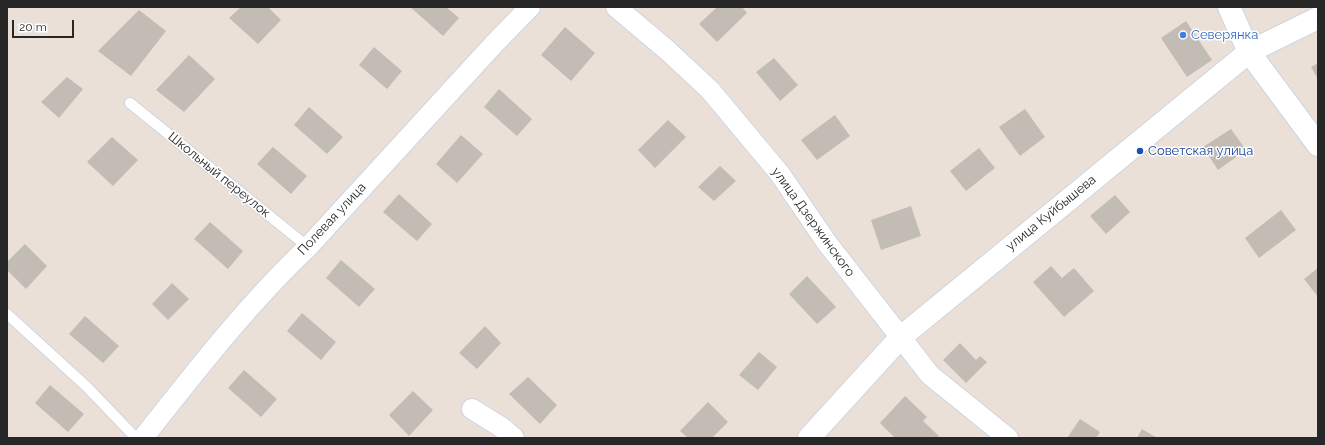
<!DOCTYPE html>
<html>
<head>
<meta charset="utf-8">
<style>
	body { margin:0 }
	#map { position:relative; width:1325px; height:445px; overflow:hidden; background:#ebe0d8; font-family:Raleway,sans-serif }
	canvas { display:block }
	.frame { position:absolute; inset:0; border:8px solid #272727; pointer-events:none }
	.scale { position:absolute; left:12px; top:20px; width:62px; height:18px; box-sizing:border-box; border:2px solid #272727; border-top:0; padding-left:5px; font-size:12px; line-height:14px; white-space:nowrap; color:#272727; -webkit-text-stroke:3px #fff; paint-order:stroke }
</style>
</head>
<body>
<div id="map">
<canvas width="1325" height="445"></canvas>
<div class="frame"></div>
<div class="scale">20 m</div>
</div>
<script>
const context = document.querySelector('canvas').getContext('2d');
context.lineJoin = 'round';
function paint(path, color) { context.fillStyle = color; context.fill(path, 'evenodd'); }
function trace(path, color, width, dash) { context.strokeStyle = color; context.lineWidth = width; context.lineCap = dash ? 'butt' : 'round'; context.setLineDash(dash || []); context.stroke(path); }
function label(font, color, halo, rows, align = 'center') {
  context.font = font + ' Raleway,sans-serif'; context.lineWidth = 3; context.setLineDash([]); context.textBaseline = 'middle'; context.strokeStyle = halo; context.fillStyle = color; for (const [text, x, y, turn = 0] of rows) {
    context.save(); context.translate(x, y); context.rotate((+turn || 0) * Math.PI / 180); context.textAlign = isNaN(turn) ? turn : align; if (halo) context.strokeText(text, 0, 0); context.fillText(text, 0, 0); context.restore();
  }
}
const building = new Path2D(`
	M241 7H268L281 20 258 44 229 18Z
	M410 7H446L459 18 443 36Z
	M717 7H742L747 13 717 42 699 24Z
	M139 10 166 31 131 76 98 51Z
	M1186 21 1212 60 1187 77 1161 38Z
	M565 27 595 53 571 81 541 55Z
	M374 47 402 71 387 89 359 65Z
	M189 55 215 79 184 112 156 90Z
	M774 58 798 85 780 101 756 72Z
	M1318 63V79L1311 67Z
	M67 77 83 89 59 118 41 102Z
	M499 89 532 119 517 136 484 107Z
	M309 107 343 137 327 154 294 125Z
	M1025 109 1045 137 1020 156 999 127Z
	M835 115 850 136 817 160 801 140Z
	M668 120 686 137 655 168 638 150Z
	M1231 129 1246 150 1218 170 1203 147Z
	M461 135 483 154 457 183 436 164Z
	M112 137 138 160 113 186 87 162Z
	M273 147 307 176 291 194 257 164Z
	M979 148 995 168 966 191 950 171Z
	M720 166 736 181 714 201 698 187Z
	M399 194 432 224 417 241 383 212Z
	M1115 195 1130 212 1106 234 1090 216Z
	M911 206 921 236 881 250 871 220Z
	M1281 210 1296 230 1259 258 1245 238Z
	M210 222 243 251 228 269 194 239Z
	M25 244 47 266 26 289 7 270V262Z
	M341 260 375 289 359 307 326 278Z
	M1051 266 1062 278 1074 268 1094 291 1064 317 1033 282Z
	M1318 268V297L1304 279Z
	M807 276 836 307 817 324 789 294Z
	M172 283 189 299 168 320 152 304Z
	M302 313 336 342 321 360 287 331Z
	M85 316 119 346 103 363 69 334Z
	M485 326 501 343 477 369 459 353Z
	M960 343 976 360 980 356 987 362 966 383 943 360Z
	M759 352 777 367 758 390 739 375Z
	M244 370 277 399 261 417 228 388Z
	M528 377 557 405 540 424 509 394Z
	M50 385 84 414 68 432 35 403Z
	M413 391 433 410 409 436 389 415Z
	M905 396 927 417 923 421 939 436 937 438H895L880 423Z
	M708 402 728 422 712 438H688L680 431Z
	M1080 419 1100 432 1096 438H1067Z
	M1142 429 1157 438H1137Z`);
const service = new Path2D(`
	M130 103 308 247
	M7 314 86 386 136 438`);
const minor = new Path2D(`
	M616 7 667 50 710 90 780 174 827 243 930 375 1008 438
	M472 409 501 427 514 438
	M143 438C195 372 247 305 308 247L494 44 530 7`);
const tertiary = new Path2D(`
	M1229 7 1249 52 1318 145
	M809 438 901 337 1249 52 1318 18`);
const markers = [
	[1183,35,4,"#3f7fe0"],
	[1140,151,4,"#1a4fb4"]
];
const shopNames = [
	["Северянка",1191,35]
];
const transitNames = [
	["Советская улица",1148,151]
];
const streetNames = [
	["Школьный переулок",219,175,39],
	["улица Куйбышева",1051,213,-39],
	["Полевая улица",332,219,-47],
	["улица Дзержинского",813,222,54]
];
paint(building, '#c2bcb4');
trace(service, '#ced4e1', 12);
trace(minor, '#ced4e1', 22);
trace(tertiary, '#ced4e1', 24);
trace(service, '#fff', 10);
trace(minor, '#fff', 20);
trace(tertiary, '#fff', 22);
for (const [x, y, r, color] of markers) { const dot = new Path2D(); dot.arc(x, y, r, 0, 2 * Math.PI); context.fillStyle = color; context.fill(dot); trace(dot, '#fff', 1.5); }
label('13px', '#366cbe', '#fff', shopNames, 'left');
label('13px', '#164399', '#fff', transitNames, 'left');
label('13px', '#272727', '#fff', streetNames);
</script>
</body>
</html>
